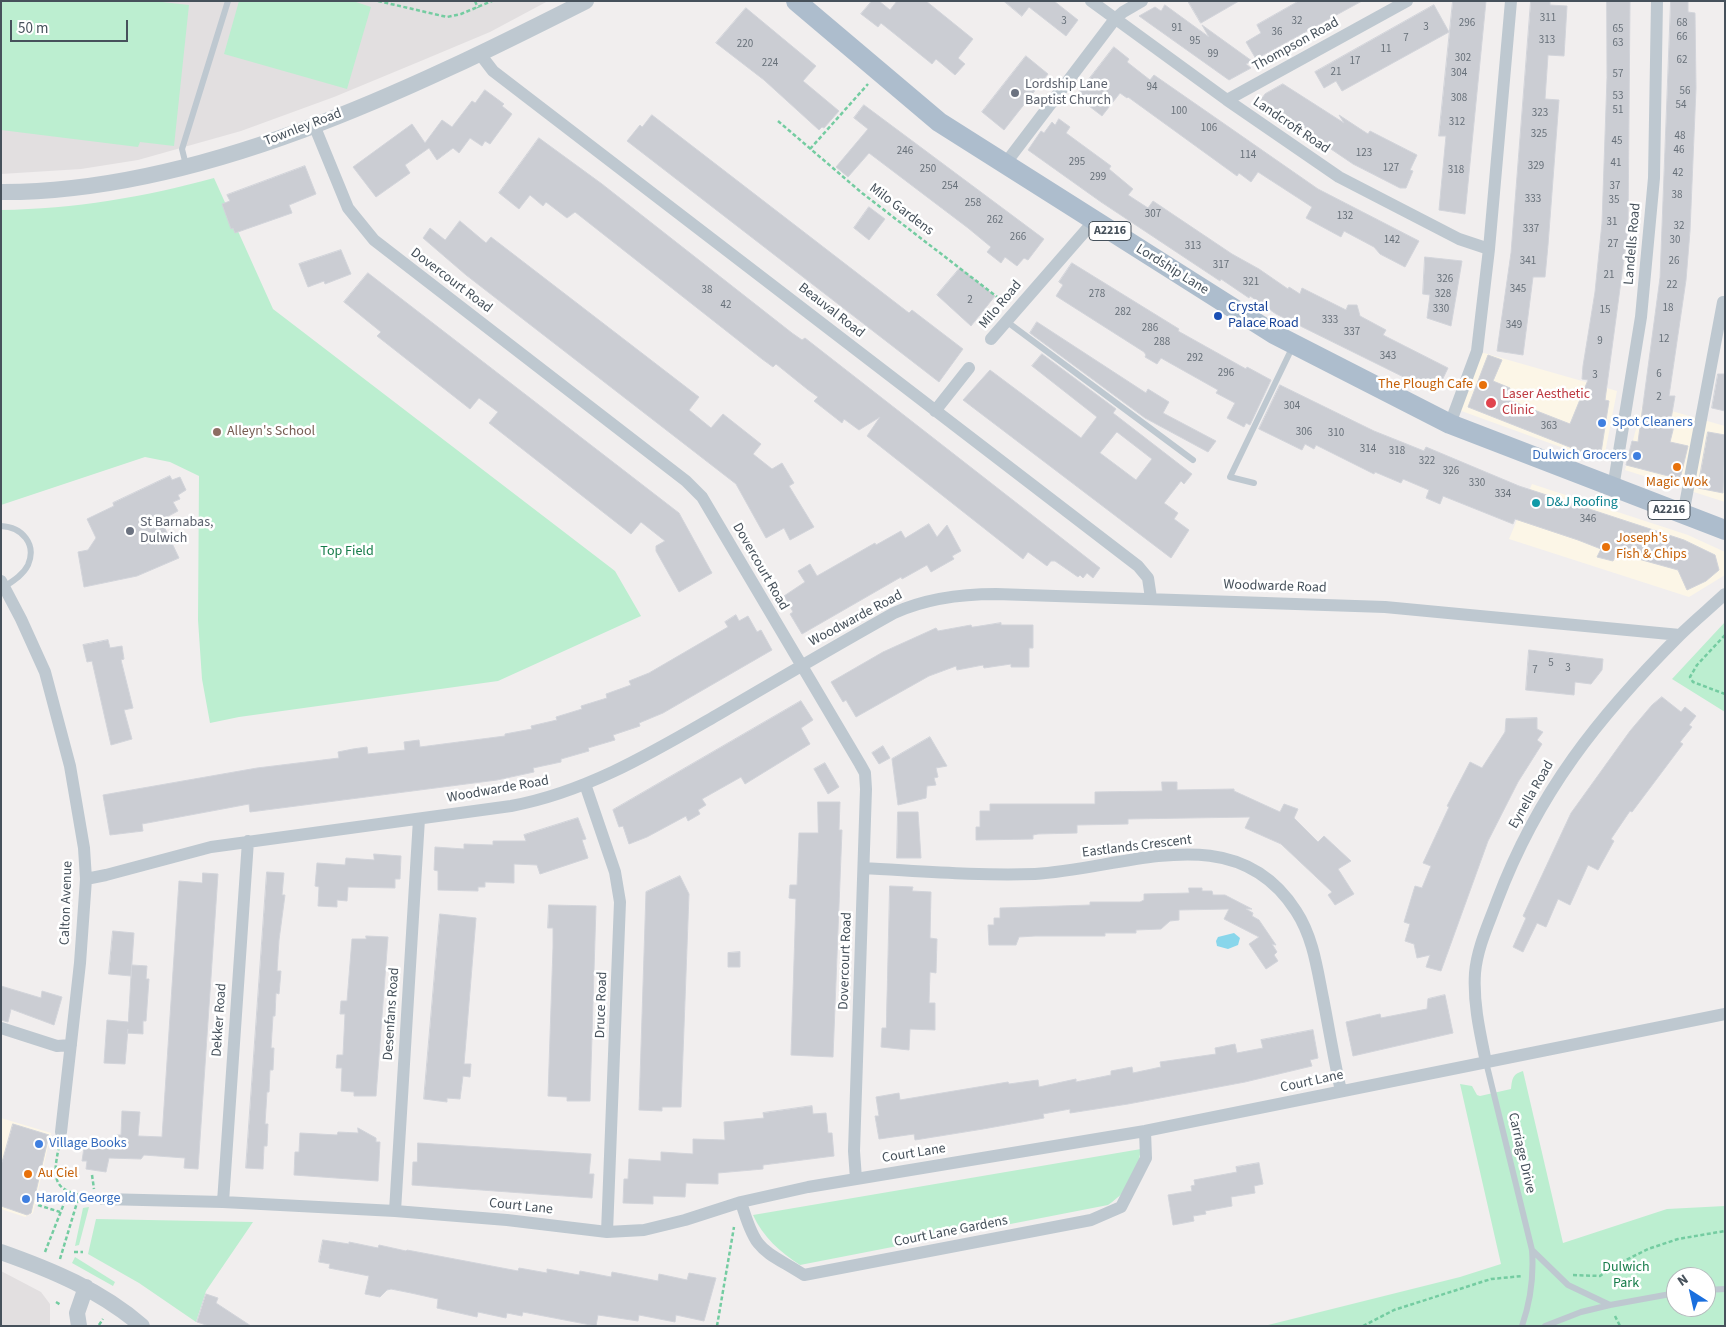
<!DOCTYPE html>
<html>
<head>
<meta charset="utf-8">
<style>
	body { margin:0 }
	#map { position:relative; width:1726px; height:1327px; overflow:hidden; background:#f1eeee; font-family:"Source Sans 3",sans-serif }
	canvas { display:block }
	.frame { position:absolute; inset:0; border:2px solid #46515b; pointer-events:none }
	.north { position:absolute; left:1666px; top:1267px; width:50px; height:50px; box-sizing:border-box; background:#fff; border:1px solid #b5b9bd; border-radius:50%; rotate:325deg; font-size:14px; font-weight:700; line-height:20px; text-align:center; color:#46515b }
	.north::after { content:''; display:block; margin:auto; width:18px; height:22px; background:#1a6fde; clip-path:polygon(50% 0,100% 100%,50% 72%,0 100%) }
	.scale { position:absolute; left:10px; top:20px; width:118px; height:22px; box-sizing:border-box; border:2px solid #46515b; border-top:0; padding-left:6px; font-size:15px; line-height:18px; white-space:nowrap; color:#46515b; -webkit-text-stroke:4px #fff; paint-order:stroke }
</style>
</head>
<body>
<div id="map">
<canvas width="1726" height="1327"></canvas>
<div class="frame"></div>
<div class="north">N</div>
<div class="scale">50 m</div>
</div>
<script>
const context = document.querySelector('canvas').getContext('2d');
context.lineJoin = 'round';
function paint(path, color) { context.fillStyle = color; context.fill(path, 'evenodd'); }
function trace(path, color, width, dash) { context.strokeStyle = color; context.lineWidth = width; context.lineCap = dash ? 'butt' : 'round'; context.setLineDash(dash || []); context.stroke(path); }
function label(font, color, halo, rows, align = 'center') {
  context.font = font + ' "Source Sans 3",sans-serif'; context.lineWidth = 5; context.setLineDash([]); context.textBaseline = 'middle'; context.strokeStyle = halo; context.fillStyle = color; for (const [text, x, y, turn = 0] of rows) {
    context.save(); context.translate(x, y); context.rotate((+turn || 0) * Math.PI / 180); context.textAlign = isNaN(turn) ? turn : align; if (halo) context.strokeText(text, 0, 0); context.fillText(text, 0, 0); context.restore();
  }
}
const commercial = new Path2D(`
	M1477 351 1617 391 1604 458 1599 461 1456 409Z
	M1643 403 1725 426V502L1625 470Z
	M1532 484 1688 535 1725 552V575L1689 597 1509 539Z
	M1 1118 51 1133 33 1213 25 1217 1 1209Z`);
const education = new Path2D(`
	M1 1H548L490 32 416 63 334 97 241 131 138 160 81 169 1 174Z
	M1 1271 41 1292 50 1304V1326H1Z`);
const green = new Path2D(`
	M1 1H153L189 5 174 146 140 142 138 147 1 130Z
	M239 1H353L371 7 347 89 224 54Z
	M214 178 273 309 615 571 641 616 498 681 239 717 210 723 202 679 198 620 199 476 170 462 145 457 1 505V210C75 209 144 197 214 178Z
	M1725 622V712L1672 679Z
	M1523 1071 1563 1243 1667 1209 1725 1206V1326H1264L1460 1277 1501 1264 1460 1084 1472 1086 1477 1095 1480 1096 1511 1089C1512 1078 1513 1074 1523 1071ZM1676 1277H1706V1307H1676Z
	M1141 1149C1136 1177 1132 1188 1108 1205L800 1265C780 1252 763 1237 753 1215Z
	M89 1207 79 1245 75 1246 83 1208Z
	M96 1219 253 1222 206 1291 196 1322 139 1283 88 1254Z
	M75 1257 115 1282 113 1286 72 1263Z`);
const water = new Path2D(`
	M1234 933 1240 938 1238 945 1228 949 1217 946 1216 941 1218 937Z`);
const building = new Path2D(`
	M872 1H879L890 10 897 1H926L973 39 958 58 965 64 955 75 936 59 932 64 881 23 878 27 861 14Z
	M1004 1H1054L1078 20 1066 36 1029 7 1022 16Z
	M1188 1H1239L1201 23Z
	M1299 1H1362L1256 59 1246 42 1261 33 1257 25Z
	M1453 1H1486L1465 214 1439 210 1446 136H1439Z
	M1531 1H1550V5L1567 6 1564 56 1548 55 1545 99 1559 100 1548 245 1545 277H1533L1523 355 1497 351 1511 253Z
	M1607 1H1630L1628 229 1605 400 1609 401 1600 459 1468 407 1488 355 1502 360 1493 381 1510 388 1506 399 1570 424 1588 380 1582 379 1583 366 1595 292 1602 223 1607 78Z
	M1671 1H1688V12L1695 13 1696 88 1690 231 1686 280 1669 396H1675L1670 425 1674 426 1670 442 1688 446 1680 479 1626 465 1632 441 1638 442 1660 278Z
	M1165 5 1209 37 1202 25 1252 61 1246 64 1251 68 1229 80 1139 16 1155 7 1161 11Z
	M1434 5 1449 32 1342 91 1336 81 1324 88 1315 72Z
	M746 8 816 66 803 81 839 111 824 128 822 127 819 130 764 80 716 43Z
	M1114 47 1129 59 1127 62 1150 80 1154 75 1318 189 1419 241 1405 267 1380 254 1374 247 1344 231 1341 237 1306 218 1312 207 1258 172 1251 182 1239 173 1237 176 1128 97 1127 98 1120 93 1102 116 1076 96Z
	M1026 56 1048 74 1004 130 982 112Z
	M1283 84 1344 123 1339 115 1368 134 1370 131 1417 155 1410 170 1413 171 1406 188H1400L1353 164 1260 101 1265 94Z
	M485 90 504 104 502 106 512 114 490 144 485 141 482 146 470 138 459 153 453 148 437 160 429 148 405 165 410 173 376 197 353 167 412 124 425 143 442 120 452 127 472 101 475 103Z
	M864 105 1044 239 1028 260 1024 258 1017 266 1005 257 1001 263 987 252 991 247 968 228 869 153 848 177 836 167 868 129 854 118Z
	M652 115 909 313 912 310 963 349 939 382 627 141 640 125 642 127Z
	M1059 119 1070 127 1066 133 1111 166 1109 169 1133 189 1128 195 1148 208 1153 201 1232 254 1259 269 1288 289 1289 287 1300 294 1302 288 1346 310 1348 305H1357L1360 316 1386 330 1383 335 1448 368 1436 393 1276 314 1250 296 1249 298 1221 279 1220 281 1101 202 1028 150 1041 131 1044 133 1052 122 1055 125Z
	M539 138 602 184 792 333 802 340 805 338 1100 568 1093 578 1087 573 1083 578 1080 575 1078 577 1055 561H1051L1047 566 1028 552 1023 559 867 436 880 417 859 430 844 419 842 423 814 401 818 397 807 389 776 364 773 367 762 359 575 212 567 218 546 202 543 206 530 195 519 209 499 193Z
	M305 166 316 194 289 205 292 213 235 233 233 228 231 229 222 204 230 201 227 195Z
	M869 207 885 219 869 240 854 228Z
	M460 221 486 243 491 237 699 397 689 410 711 428 723 414 761 444 753 454 772 469 782 463 794 483 789 486 814 527 790 540 784 528 766 538 736 484 466 275 423 238 430 228 445 240Z
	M341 250 351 274 325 284 324 281 308 287 299 264Z
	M1425 257 1462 261 1451 326 1427 318 1430 295 1423 294Z
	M1072 263 1179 329 1178 331 1246 369 1247 367 1271 380 1250 425 1246 423 1244 427 1227 418 1235 403 1216 393 1218 390 1161 358 1157 364 1145 357 1146 355 1144 352 1056 296 1063 285 1059 282Z
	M960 268 995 296 971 326 937 295Z
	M368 273 679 513 712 573 679 592 656 551V546L665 541 641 522 631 534 489 423 498 412 479 398 470 409 377 336 381 332 344 302Z
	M1037 322 1146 393 1148 389 1169 402 1163 413 1216 441 1208 452 1145 418 1030 333Z
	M1042 354 1116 409 1113 413 1192 474 1184 484 1181 481 1164 503 1178 513 1174 519 1189 530 1171 558 963 400 990 370 1081 438 1097 417 1032 366ZM1117 432 1152 459 1136 480 1100 453Z
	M1718 374H1725V411L1712 408Z
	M1280 385 1374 431 1424 451 1426 447 1519 486 1684 540 1715 555 1719 570 1706 581 1687 590 1678 570 1617 553 1613 561 1597 557 1601 549 1578 540 1515 519 1513 524 1443 496 1440 504 1426 498 1429 490 1403 479 1401 483 1375 472 1374 474 1316 445 1314 449 1305 444 1302 450 1259 429Z
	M1708 432 1725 435 1723 493 1698 488Z
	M170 476 172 480 180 477 186 490 178 495 180 499 173 502 178 511 161 520 179 558 137 576 84 587 78 552 88 550 96 538 87 519 114 506 113 503Z
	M929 524 937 537 947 525 961 551 952 556 954 559 931 572 927 565 902 579 901 577 802 634 790 614 793 612 784 596 805 582 798 571 810 564 817 576 875 543 876 545 901 531 905 538Z
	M736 615 739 621 748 616 757 632 761 630 772 650 663 713 639 723 640 726 613 735 615 740 588 748 589 751 561 759V762L533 768 534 772 497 780 250 812 249 804 142 824 143 831 110 835 103 795 257 768 339 758 338 752 353 749 367 747 368 754 405 750 404 742 419 740 420 747 505 736V734L532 729 531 726 557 720 556 717 582 709 581 706 607 698 606 694 631 685 629 681 649 673 728 627 725 622Z
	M1001 623V625H1033V648H1029V667H1011V664L984 668 983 665 957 670 956 666 929 676 856 717 846 700 843 702 831 682 883 652 936 628 938 631 971 625 972 627Z
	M108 640 110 648 122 646 124 659 121 660 133 708 124 710 132 739 111 745 92 661 87 662 83 645Z
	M1529 650 1603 659 1602 670 1591 684 1575 682 1574 695 1526 690Z
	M1662 697 1681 712 1685 707 1696 716 1689 725 1692 727 1680 742 1683 744 1632 812 1630 811 1611 839 1614 841 1598 870 1588 865 1570 905 1558 899 1546 927 1537 923 1523 952 1513 947 1526 918 1523 916 1571 813 1630 731 1652 705Z
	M801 701 813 720 801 728 810 744 745 784 741 777 702 799 706 805 698 810 700 814 688 821 686 816 647 837 629 844 623 826 619 827 613 810Z
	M1537 718V729L1543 732 1537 740 1542 744 1518 782 1488 841 1441 971 1426 967 1430 955 1417 958 1414 944 1405 941 1410 924 1404 922 1415 886 1422 888 1431 866 1423 863 1449 807 1447 806 1470 762 1482 768 1505 732 1506 719Z
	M930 737 947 766 936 768 938 777 934 778 936 785 927 786 926 798 898 805 892 759Z
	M883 746 890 758 879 764 872 753Z
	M825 763 839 787 828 794 814 769Z
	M1162 782H1177V790L1234 789V791L1280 812 1284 804 1298 809 1294 818 1318 842 1324 836 1351 861 1338 869 1354 894 1335 905 1328 895 1332 892 1281 844 1245 828 1250 817 1128 819V824L1077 825V833L1038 834 1033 835V839L976 840V827H980V811H990V804H1095V792L1162 791Z
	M818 802H840L839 830H842L833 1057 791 1055 796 899 789 898 790 885H797L799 833H818Z
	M898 812H918L921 858H897Z
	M578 818 586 839 582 840 588 858 540 874 537 865 514 864V883L485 882V887H478V891L438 890V871L434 870 435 847 464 849V844L493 845V841H526L524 835Z
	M374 854 401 856 400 879H395V888L348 887 347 901 337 900V907L318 906 319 887 315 886 317 863 345 865 346 858 374 860Z
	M267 872 284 873 282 895H285L279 940 277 971H281L279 994 276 993 275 1016H273L271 1048H274L273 1070H270L269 1092H267L265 1124H268L267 1146H264L263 1169 246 1168Z
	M203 873 218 874 198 1169 184 1168 185 1158 144 1155 141 1159 109 1158 106 1172 86 1169 87 1161H82L85 1141 114 1145V1135H121L122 1111 140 1112 138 1136 162 1137 179 881 202 883Z
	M680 876 689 894 681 1107H662V1111L639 1110 646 892Z
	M890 886 913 887 912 891 931 892 930 938 937 939 936 973 930 972 929 1003H935V1030L910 1029 909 1050 881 1047 882 1028H886Z
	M1189 888H1202V891H1212L1213 895H1225L1252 909H1246L1253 913 1252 916 1259 920 1276 945 1272 944 1277 952 1274 955 1278 961 1266 969 1249 944 1259 937 1224 919 1229 909 1179 910V920L1170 921 1161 929 1136 930V933H1105V936H1035L1019 937 1016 945H989L988 925H994V918H1000V908L1090 905V902H1140L1144 900V894L1189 893Z
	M549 905 596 906 590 1101H567V1097L548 1096 553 947V928H548Z
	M440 914 476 918 464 1064H471L470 1077 463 1076 460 1099 447 1098V1102L424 1099Z
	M113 931 134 933 131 976 109 974Z
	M366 936 388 937 376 1096H354V1092L341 1091 342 1068H336L337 1055H343L345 1014H340L341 1001H347L352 939H366Z
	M740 952V967H728V953Z
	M132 965 147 966 146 979H149L146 1021H143V1034L127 1033 128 1029 125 1064 104 1063 107 1020 128 1022Z
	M1 986 41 998 42 991 62 997 54 1025 11 1009 8 1022 1 1020Z
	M1445 995 1453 1033 1353 1056 1346 1022 1380 1014 1381 1018 1427 1009 1428 999Z
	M1313 1030 1318 1058 1310 1060 1312 1066 1245 1082 1128 1104 1070 1113V1109L1043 1114 1044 1118 983 1129 915 1140 914 1134 879 1139 875 1116H879L876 1097 899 1093 900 1100 1008 1082 1009 1084 1038 1080 1039 1087 1076 1079V1082L1111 1075V1071L1132 1067 1133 1073 1161 1067 1160 1062 1216 1054 1215 1048 1235 1044 1237 1053 1263 1048 1261 1040Z
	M812 1106 813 1114 826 1113 828 1133H832L834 1156 763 1165V1169L718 1173V1184L686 1183 685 1197 653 1196V1204L623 1203 624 1179H628L629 1159 661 1161V1152L693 1154V1139L725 1140 724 1122 764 1118 763 1113Z
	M13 1124 49 1135 31 1213 27 1215 1 1206V1166Z
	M358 1128 376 1138V1142H380L378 1181 294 1175 295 1152H299L300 1133 337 1135 338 1132 358 1133Z
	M418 1143 591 1154 589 1174H594L592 1198 412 1185 413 1162H417Z
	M1259 1163 1263 1184 1254 1186 1255 1193 1231 1197 1232 1206 1205 1211 1206 1214 1193 1216 1194 1221 1173 1225 1168 1195 1192 1191 1191 1186 1195 1185 1194 1180 1237 1172 1236 1167Z
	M323 1240 349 1244V1242L378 1248 379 1245 406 1251 407 1250 518 1271 519 1268 547 1273V1269L579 1275 580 1271 611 1277 612 1272 658 1281 659 1274 687 1280 689 1273 716 1278 704 1321 676 1315 675 1322 639 1315 638 1321 598 1315 596 1326 523 1312 522 1316 507 1313 506 1318 478 1312 477 1317 437 1308 438 1299 411 1293 391 1289 387 1290 380 1297 365 1294 369 1276 329 1268 330 1264 319 1262Z
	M206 1294 218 1298 216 1303 251 1326H209L197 1322Z`);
const path = new Path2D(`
	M378 1 447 17 461 14 492 1
	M475 1 478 8
	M778 121 862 193 1005 303
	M810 149 868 84
	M1725 635 1697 665 1690 677 1693 682 1725 694
	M59 1146C52 1181 53 1191 90 1197
	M92 1175 94 1189
	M38 1205 60 1212
	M45 1252 65 1201
	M74 1252H83
	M60 1259 79 1196
	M1573 1275 1600 1276 1616 1265 1648 1249 1678 1239 1725 1231
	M56 1302 61 1305
	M1615 1316 1620 1326
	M99 1325 103 1319
	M717 1326 734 1227
	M1363 1326 1394 1310 1491 1279 1523 1276`);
const service = new Path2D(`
	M186 165 182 149 228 1
	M1006 321 1193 460
	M1254 483 1230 477 1293 346
	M1 526C22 527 37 544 28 565 23 575 13 581 4 587
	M1486 1062 1532 1250C1534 1277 1531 1300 1522 1326
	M1532 1250 1568 1285 1610 1305 1676 1293
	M1706 1290 1725 1289
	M1545 1326 1581 1312 1610 1305`);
const minor = new Path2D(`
	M1091 1 1227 100 1339 177 1459 239 1489 249
	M480 54 493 71 1138 566 1148 578 1151 598
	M1227 100 1407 1
	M314 125 348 208 374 240 686 481 702 497 860 764 865 773 866 789 854 1151 856 1179
	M1005 164 1115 19 1123 12 1142 1
	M991 339 1094 221
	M935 411 969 368
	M1450 424 1477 351 1489 249 1511 1
	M1613 488 1641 317 1654 178 1657 1
	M1683 515 1723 302
	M1 581 21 619 45 672 70 766 84 848 86 879 80 963 61 1132
	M585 784 615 872 620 902 607 1232
	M864 868C921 871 978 876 1035 874 1126 869 1235 815 1296 911 1313 937 1317 968 1323 998 1329 1029 1334 1060 1341 1091
	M86 879 106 875 211 847 511 806C587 792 653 752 719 714 777 680 835 646 894 613 927 598 961 594 996 594L1385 607 1680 635
	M1 1028 57 1046 71 1045
	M1486 1062C1480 1033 1473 1003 1475 973 1477 948 1489 923 1497 901 1538 792 1599 716 1680 635 1694 621 1710 608 1725 594
	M103 1199 223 1202 395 1211 507 1220 607 1232 644 1230 685 1220 741 1202 808 1187 1145 1131 1725 1014
	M223 1202 248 841
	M741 1202C756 1253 761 1248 804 1275L1091 1220 1121 1207 1146 1158 1145 1131
	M395 1211 419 819`);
const tertiary = new Path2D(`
	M1 192C200 193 412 89 586 1
	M1 1252C52 1270 100 1290 142 1326
	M79 1326 77 1313 86 1287`);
const primary = new Path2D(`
	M796 1 939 122 1274 334 1450 424 1725 530`);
const markers = [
	[1015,93,5,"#6b7280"],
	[1218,316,5,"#1a4fb4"],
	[1483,385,5,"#e8710a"],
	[1491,403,6,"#e0444e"],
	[1602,423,5,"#3f7fe0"],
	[217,432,5,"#8d6e63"],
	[1637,456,5,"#3f7fe0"],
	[1677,467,5,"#e8710a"],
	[1536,503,5,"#0f9aa8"],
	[130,531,5,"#6b7280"],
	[1606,547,5,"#e8710a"],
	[39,1144,5,"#3f7fe0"],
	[28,1174,5,"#e8710a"],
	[26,1199,5,"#3f7fe0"]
];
const numberNames = [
	["311",1548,19],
	["3",1064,22],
	["32",1297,22],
	["296",1467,24],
	["68",1682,24],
	["3",1426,28],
	["91",1177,29],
	["65",1618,30],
	["36",1277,33],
	["66",1682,38],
	["7",1406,39],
	["313",1547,41],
	["95",1195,42],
	["63",1618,44],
	["220",745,45],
	["11",1386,50],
	["99",1213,55],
	["302",1463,59],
	["62",1682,61],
	["17",1355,62],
	["224",770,64],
	["21",1336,73],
	["304",1459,74],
	["57",1618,75],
	["94",1152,88],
	["56",1685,92],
	["53",1618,97],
	["308",1459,99],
	["54",1681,106],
	["51",1618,111],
	["100",1179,112],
	["323",1540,114],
	["312",1457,123],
	["106",1209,129],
	["325",1539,135],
	["48",1680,137],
	["45",1617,142],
	["46",1679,151],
	["246",905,152],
	["123",1364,154],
	["114",1248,156],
	["295",1077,163],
	["41",1616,164],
	["329",1536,167],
	["127",1391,169],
	["250",928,170],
	["318",1456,171],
	["42",1678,174],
	["299",1098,178],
	["254",950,187],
	["37",1615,187],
	["38",1677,196],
	["333",1533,200],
	["35",1614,201],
	["258",973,204],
	["307",1153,215],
	["132",1345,217],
	["262",995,221],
	["31",1612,223],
	["32",1679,227],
	["337",1531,230],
	["266",1018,238],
	["142",1392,241],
	["30",1675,241],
	["27",1613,245],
	["313",1193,247],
	["341",1528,262],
	["26",1674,262],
	["317",1221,266],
	["21",1609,276],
	["326",1445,280],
	["321",1251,283],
	["22",1672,286],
	["345",1518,290],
	["38",707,291],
	["278",1097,295],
	["328",1443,295],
	["2",970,301],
	["42",726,306],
	["18",1668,309],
	["330",1441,310],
	["15",1605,311],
	["282",1123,313],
	["333",1330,321],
	["349",1514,326],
	["286",1150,329],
	["337",1352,333],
	["12",1664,340],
	["9",1600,342],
	["288",1162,343],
	["343",1388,357],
	["292",1195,359],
	["296",1226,374],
	["6",1659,375],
	["3",1595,376],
	["2",1659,398],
	["304",1292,407],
	["363",1549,427],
	["306",1304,433],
	["310",1336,434],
	["314",1368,450],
	["318",1397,452],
	["322",1427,462],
	["326",1451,472],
	["330",1477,484],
	["334",1503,495],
	["346",1588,520],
	["5",1551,664],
	["3",1568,669],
	["7",1535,671]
];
const shields = [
	[1110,231,42],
	[1669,510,42]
];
const shieldNames = [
	["A2216",1110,231],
	["A2216",1669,510]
];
const streetNames = [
	["Thompson Road",1296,45,-29],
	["Landcroft Road",1291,126,34],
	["Townley Road",303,128,-21],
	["Milo Gardens",901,210,37],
	["Landells Road",1633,244,-85],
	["Lordship Lane",1172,270,32],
	["Dovercourt Road",451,281,37],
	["Milo Road",1001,305,-50],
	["Beauval Road",831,311,38],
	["Dovercourt Road",760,567,60],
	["Woodwarde Road",1275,587,2],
	["Woodwarde Road",856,619,-28],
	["Woodwarde Road",498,790,-10],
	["Eynella Road",1532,795,-60],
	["Eastlands Crescent",1137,847,-7],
	["Calton Avenue",67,903,-88],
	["Dovercourt Road",846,961,-88],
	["Druce Road",602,1005,-88],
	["Desenfans Road",392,1014,-86],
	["Dekker Road",220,1020,-86],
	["Court Lane",1312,1082,-12],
	["Carriage Drive",1521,1153,77],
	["Court Lane",914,1154,-9],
	["Court Lane",521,1207,6],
	["Court Lane Gardens",951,1232,-11]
];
const worshipNames = [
	["Lordship Lane",1025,85],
	["Baptist Church",1025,101],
	["St Barnabas,",140,523],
	["Dulwich",140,539]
];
const transitNames = [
	["Crystal",1228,308],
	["Palace Road",1228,324]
];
const foodNames = [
	["The Plough Cafe",1473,385,"right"],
	["Magic Wok",1677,483,"center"],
	["Joseph's",1616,539],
	["Fish & Chips",1616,555],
	["Au Ciel",38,1174]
];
const healthNames = [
	["Laser Aesthetic",1502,395],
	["Clinic",1502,411]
];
const shopNames = [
	["Spot Cleaners",1612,423],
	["Dulwich Grocers",1627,456,"right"],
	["Village Books",49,1144],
	["Harold George",36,1199]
];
const educationNames = [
	["Alleyn's School",227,432]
];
const cultureNames = [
	["D&J Roofing",1546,503]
];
const parkNames = [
	["Top Field",347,552],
	["Dulwich",1626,1268],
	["Park",1626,1284]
];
paint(commercial, '#fcf6e7');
paint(education, '#e2dfe0');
paint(green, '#bceed0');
paint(water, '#89d6eb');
paint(building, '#cbcdd3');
trace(building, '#d2d4da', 1);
trace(path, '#74cca1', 2.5, [4, 2.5]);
trace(service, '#bec8d0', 6);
trace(minor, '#bec8d0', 12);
trace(tertiary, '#bec8d0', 16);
trace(primary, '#adbdcd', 20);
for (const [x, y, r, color] of markers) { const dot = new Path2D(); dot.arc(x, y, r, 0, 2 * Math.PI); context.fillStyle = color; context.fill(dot); trace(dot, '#fff', 2); }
label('11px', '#677079', null, numberNames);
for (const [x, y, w] of shields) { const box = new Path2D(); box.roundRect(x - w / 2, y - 9.5, w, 19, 4); context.fillStyle = '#fff'; context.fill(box); trace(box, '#46515b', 1); }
label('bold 12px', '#46515b', null, shieldNames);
label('14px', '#46515b', '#fff', streetNames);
label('14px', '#5b616d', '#fff', worshipNames, 'left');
label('14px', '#164399', '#fff', transitNames, 'left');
label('14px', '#c56008', '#fff', foodNames, 'left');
label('14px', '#be3a42', '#fff', healthNames, 'left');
label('14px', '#366cbe', '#fff', shopNames, 'left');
label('14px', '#785e54', '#fff', educationNames, 'left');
label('14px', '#0d838f', '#fff', cultureNames, 'left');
label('14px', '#177c4a', '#fff', parkNames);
</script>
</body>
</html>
